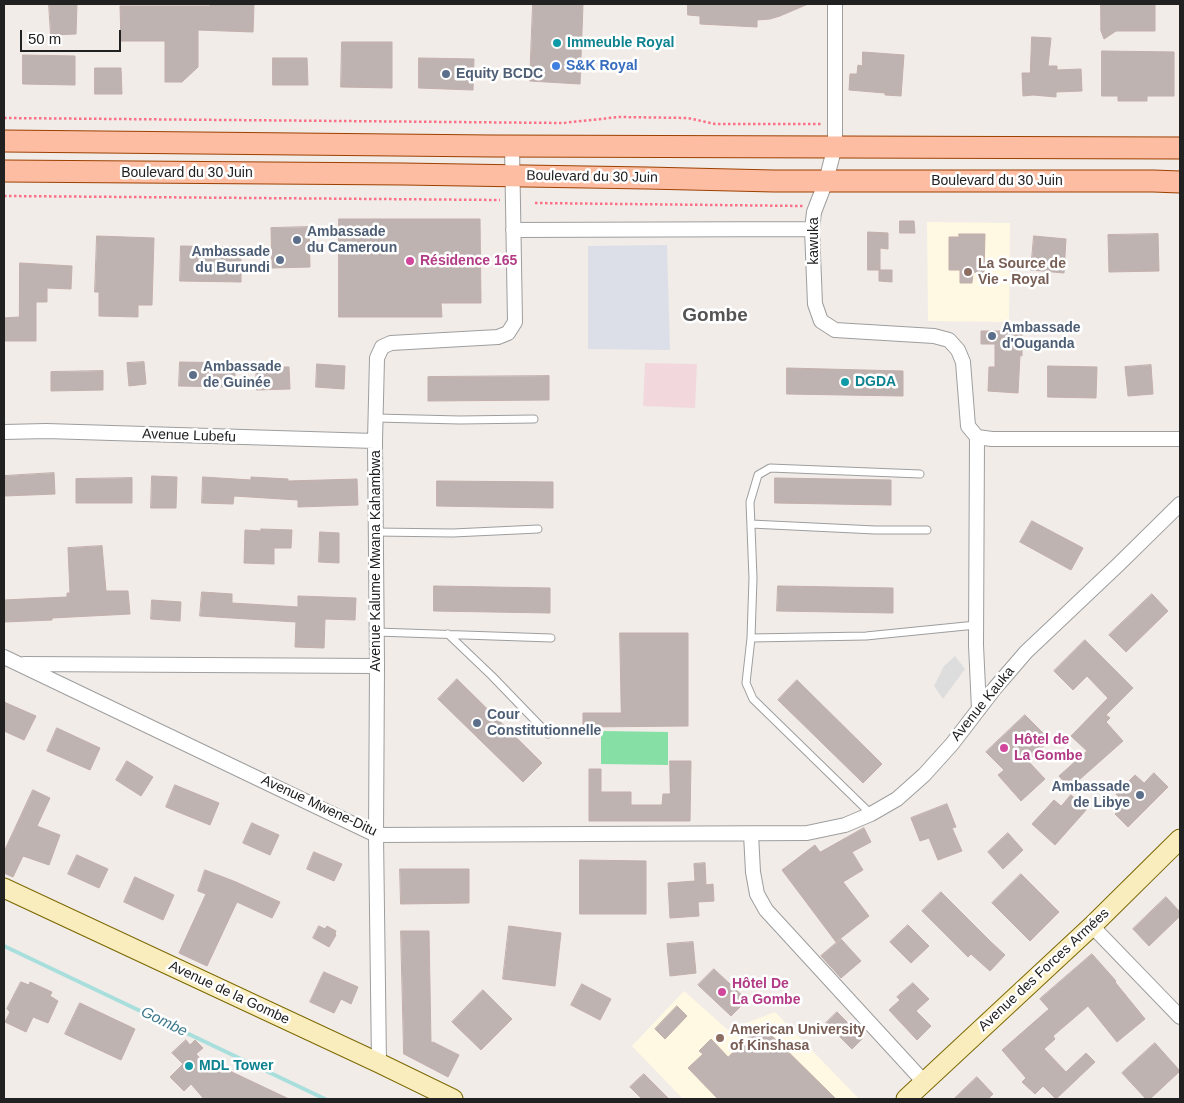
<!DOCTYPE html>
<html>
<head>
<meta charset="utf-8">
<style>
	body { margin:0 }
	#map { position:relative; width:1184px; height:1103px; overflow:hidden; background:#f1ece8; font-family:Helvetica,sans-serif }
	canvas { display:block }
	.frame { position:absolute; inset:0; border:5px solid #212121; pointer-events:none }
	.scale { position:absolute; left:20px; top:30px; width:101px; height:22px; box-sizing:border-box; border:2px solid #212121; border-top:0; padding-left:6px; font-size:15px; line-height:18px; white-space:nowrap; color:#212121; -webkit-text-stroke:4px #fff; paint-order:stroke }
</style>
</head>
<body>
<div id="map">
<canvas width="1184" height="1103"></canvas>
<div class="frame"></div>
<div class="scale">50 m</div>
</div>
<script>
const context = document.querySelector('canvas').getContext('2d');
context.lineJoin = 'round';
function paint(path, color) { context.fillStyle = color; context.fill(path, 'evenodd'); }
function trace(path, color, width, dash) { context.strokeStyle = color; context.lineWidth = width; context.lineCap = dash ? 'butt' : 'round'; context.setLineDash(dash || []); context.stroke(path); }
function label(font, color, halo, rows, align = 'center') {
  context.font = font + ' Helvetica,sans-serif'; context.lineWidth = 5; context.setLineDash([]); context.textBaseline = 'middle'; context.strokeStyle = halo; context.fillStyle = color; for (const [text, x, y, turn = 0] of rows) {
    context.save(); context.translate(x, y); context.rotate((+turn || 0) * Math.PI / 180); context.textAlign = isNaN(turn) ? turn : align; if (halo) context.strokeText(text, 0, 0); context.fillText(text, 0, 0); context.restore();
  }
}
const commercial = new Path2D(`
	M645 363 697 364 695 408 643 406Z`);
const education = new Path2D(`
	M927 222 1010 223 1009 322 928 321Z
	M684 991 728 1030 775 1012 859 1099H683L632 1046Z`);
const pitch = new Path2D(`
	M601 731 668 732V765L601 764Z`);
const parking = new Path2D(`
	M955 656 965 669 943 699 934 686 944 666Z`);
const plaza = new Path2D(`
	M667 245 670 350 588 349V246Z`);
const stream = new Path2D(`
	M4 946 325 1099`);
const building = new Path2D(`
	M49 4H77L76 34 51 35Z
	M210 4H254L253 32 198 30V67L182 82H165V41H121L120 6H210Z
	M533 4H583L580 84 530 81Z
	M688 4H808L780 16 770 19 757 20V27L700 24V16L688 15Z
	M1101 4H1155V31H1116L1104 39 1101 31Z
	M1032 37 1051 38 1048 66H1057V70L1081 69 1082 91 1056 92V97L1033 95 1023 96 1022 73H1030Z
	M342 42H392V88L341 87Z
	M1102 51 1174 52V96H1147V101H1118V96H1102Z
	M863 52 904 55 901 96 885 95V93L849 90 850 74H857L858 65 862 66Z
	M23 55 75 56V85L23 84Z
	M273 58H307L308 85H273Z
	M419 58 474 59 473 90 419 88Z
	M95 68H121L122 94H95Z
	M339 219H480L481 303H441L442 317H339Z
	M900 221H914L915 233H900Z
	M309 227 310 267 272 268 271 228Z
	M868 232 888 233V249L880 248V270H892V282L879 281V270H868Z
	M959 234H985L984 273 973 272 972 283H960V270H949V237H959Z
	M1158 234 1159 271 1109 272 1108 235Z
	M97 236 154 238 152 305H138V317L99 316V292H95Z
	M1034 236 1066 239 1064 273 1031 270Z
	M181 246 241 247V282L180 281Z
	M20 263 72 266 71 289 47 288V302H36V341H4V318L19 317Z
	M1008 324H1022V356L1020 355 1018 393 988 391 989 367H995V344H981V331H1008Z
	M144 362 146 384 129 386 127 363Z
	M180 362 235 363V387L179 386Z
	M317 364 345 366 344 389 316 387Z
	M1151 365 1153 394 1128 396 1125 367Z
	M1048 366 1097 367 1096 398 1048 397Z
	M256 367H289L290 389 257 390Z
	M787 368 903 371V396L787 394Z
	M103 371V390L51 391V372Z
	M549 376V400L428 401V377Z
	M54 473 55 494 5 496 4 476Z
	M152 476 177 477 176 508H151Z
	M203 477 251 480V477L288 479V481L357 479 358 505 298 507V500L234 496 233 504 202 503Z
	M132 478V503H76V479Z
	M775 478 891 480V505L775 503Z
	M437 481 553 482V508L437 506Z
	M1032 521 1083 548 1071 570 1020 542Z
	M261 529 292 530 291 548H274V564L244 563 245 530 261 531Z
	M320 532 339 533V563L319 562Z
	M102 546 106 591H128L130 614 52 618V620L5 622 4 600 67 597V593H70L68 548Z
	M434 586 550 588V613L434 611Z
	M778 586 893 588V613L777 611Z
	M202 592 232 594V603L298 607V596L356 598 355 620 325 619 324 648 295 647 296 622 200 616Z
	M1152 594 1168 611 1126 652 1109 635Z
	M152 600 181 602 180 621 151 619Z
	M620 633H688V726L583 727V713H621Z
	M1085 640 1133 688 1106 715 1110 718 1106 722 1123 741 1070 788 1059 776 1087 751 1071 736 1108 698 1087 676 1073 690 1054 671Z
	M457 679 542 763 523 782 438 699Z
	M797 680 882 764 863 783 778 700Z
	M4 702 36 716 24 740 4 731Z
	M1025 715 1050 740 1028 761 1045 779 1021 801 998 775 1004 770 986 752Z
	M57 728 100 748 90 770 47 751Z
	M127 761 153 777 141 796 116 780Z
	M670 761H691L690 821H589V769H601V792H631V805H662L663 794H670Z
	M1154 773 1168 787 1128 827 1115 814 1126 803 1116 794 1135 775 1144 783Z
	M175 785 219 803 210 825 166 807Z
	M33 790 50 798 37 826 60 835 49 865 23 856 13 877 4 873V852Z
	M1071 795 1087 809 1055 845 1032 824 1054 800 1061 806Z
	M947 804 956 827 952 828 962 851 938 860 929 838 920 841 911 818Z
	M252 823 279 835 270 855 243 843Z
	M864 828 871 842 852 852 863 870 843 882 869 916 836 942 782 870 815 845 820 852Z
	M1008 833 1023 850 1003 869 988 852Z
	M314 852 342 864 334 881 307 869Z
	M77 855 108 869 99 888 68 874Z
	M580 860 646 861V914H580Z
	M705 863 706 885 713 884 714 901 698 902 699 916 670 918 668 883 695 881 694 864Z
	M400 869H469V903L401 904Z
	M205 870 236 882 280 902 272 918 237 902 207 966 179 953 206 894 198 891Z
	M1021 874 1059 912 1030 941 992 903Z
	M135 877 174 895 163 920 124 902Z
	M941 892 990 941 1005 955 990 971 971 954 968 957 922 911Z
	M1166 897 1180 912V916L1149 946 1133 929Z
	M908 925 929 946 911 963 890 942Z
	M319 926 325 929 327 926 336 931 335 934 336 935 329 947 313 938Z
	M509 926 561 933 555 986 503 979Z
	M401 931H429L431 1043 433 1042 459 1055 448 1077 404 1054Z
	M841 939 861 961 841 978 821 956Z
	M693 942 696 973 670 976 667 944Z
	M1092 954 1116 981 1115 982 1145 1019 1117 1042 1088 1006 1053 1036 1055 1039 1044 1049 1066 1072 1086 1053 1095 1062 1056 1099 1043 1086 1035 1094 1022 1082 1026 1078 1002 1050 1049 1009 1040 999Z
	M714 969 747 1000 731 1016 698 985Z
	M324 972 358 987 351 1004 341 999 334 1013 310 1002Z
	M21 982 29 985 30 982 52 992 50 996 58 1001 48 1023 33 1017 26 1032 5 1022 10 1012 7 1009Z
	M913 983 929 999 916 1011 931 1026 917 1040 889 1010 900 1000 897 997Z
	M582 984 611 999 600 1020 571 1005Z
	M483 990 512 1019 481 1050 452 1022Z
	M80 1003 135 1029 121 1060 65 1034Z
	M677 1006 687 1016 665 1039 655 1029Z
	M837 1012 863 1038 852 1049 826 1023Z
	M761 1025 836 1099H718L688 1068 703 1054 699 1051 711 1039 728 1057Z
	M186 1040 190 1045 195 1040 203 1048 196 1054 210 1069 215 1064 289 1099H204L191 1084 184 1091 170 1077 183 1064 172 1053Z
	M1155 1043 1180 1071 1150 1099H1146L1122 1073Z
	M644 1074 669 1099H642L630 1087Z
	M977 1077 993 1094 988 1099H954Z`);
const path = new Path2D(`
	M4 118 563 123 619 117 688 118 715 124H821
	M4 196 500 200
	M535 203 803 206`);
const lane = new Path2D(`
	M376 418 460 420 534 419
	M751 524 875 530H927
	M375 532 453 533 538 529
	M377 632 551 638
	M448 634 492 676 548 734
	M751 638 866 636 976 625
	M871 814 753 699 746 683 751 638 753 578 750 502 758 475 770 468 920 474`);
const street = new Path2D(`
	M835 4V146L826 181 814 212 812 229 815 304 821 321 835 330 934 336 949 340 958 350 963 362 968 426 977 437 992 439H1180
	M513 230 812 229
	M4 432 46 431 375 441
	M977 437 976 645 979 709
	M4 657 376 835 807 833 845 825 871 814 897 799 924 775 952 744 995 688 1026 652 1119 564 1180 504
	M24 664 377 666
	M751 834 753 872 757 894 766 910 924 1082
	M1092 926 1180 1017
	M379 1063 376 835 377 666 375 441 377 358 382 347 391 343 498 337 508 333 515 322 512 146`);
const secondary = new Path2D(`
	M4 888 379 1063 453 1099
	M906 1099 1092 926 1180 839`);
const primary = new Path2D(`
	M4 141 492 146 1180 148
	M4 171 403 174 647 178 774 181H1153L1180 182`);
const markers = [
	[557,43,5,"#0f9aa8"],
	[556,66,5,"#3f7fe0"],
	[446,74,5,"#5c6f8a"],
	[297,240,5,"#5c6f8a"],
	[280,260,5,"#5c6f8a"],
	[410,261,5,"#d1479c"],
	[968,272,5,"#8d6e63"],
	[992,336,5,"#5c6f8a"],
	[193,375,5,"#5c6f8a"],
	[845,382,5,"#0f9aa8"],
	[477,723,5,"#5c6f8a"],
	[1004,748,5,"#d1479c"],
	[1140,795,5,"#5c6f8a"],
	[722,992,5,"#d1479c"],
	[720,1038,5,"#8d6e63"],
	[189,1066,5,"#0f9aa8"]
];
const cultureNames = [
	["Immeuble Royal",567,43],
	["DGDA",855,382],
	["MDL Tower",199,1066]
];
const shopNames = [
	["S&K Royal",566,66]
];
const serviceNames = [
	["Equity BCDC",456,74],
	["Ambassade",307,232],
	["du Cameroun",307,248],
	["Ambassade",270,252,"right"],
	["du Burundi",270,268,"right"],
	["Ambassade",1002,328],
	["d'Ouganda",1002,344],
	["Ambassade",203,367],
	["de Guinée",203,383],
	["Cour",487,715],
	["Constitutionnelle",487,731],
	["Ambassade",1130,787,"right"],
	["de Libye",1130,803,"right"]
];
const streetNames = [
	["Boulevard du 30 Juin",187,173],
	["Boulevard du 30 Juin",592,177,1],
	["Boulevard du 30 Juin",997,181],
	["kawuka",814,241,-90],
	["Avenue Lubefu",189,436,2],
	["Avenue Kalume Mwana Kahambwa",376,561,-90],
	["Avenue Kauka",983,704,-51],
	["Avenue Mwene-Ditu",319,806,25],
	["Avenue des Forces Armées",1044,970,-43],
	["Avenue de la Gombe",229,993,25]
];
const hotelNames = [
	["Résidence 165",420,261],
	["Hôtel de",1014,740],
	["La Gombe",1014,756],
	["Hôtel De",732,984],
	["La Gombe",732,1000]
];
const educationNames = [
	["La Source de",978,264],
	["Vie - Royal",978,280],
	["American University",730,1030],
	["of Kinshasa",730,1046]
];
const waterNames = [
	["Gombe",164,1022,26]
];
const districtNames = [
	["Gombe",715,316]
];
paint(commercial, '#f2d8dd');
paint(education, '#fff8e3');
paint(pitch, '#86e0a6');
paint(parking, '#ddd');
paint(plaza, '#dcdfe7');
trace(stream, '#a8dfdd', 4);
paint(building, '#beb3b1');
trace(building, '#c3aeaa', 1);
trace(lane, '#9e9e9e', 9);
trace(street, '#9e9e9e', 16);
trace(secondary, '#7c6904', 21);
trace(primary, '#9e4000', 23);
trace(path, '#fb7086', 2.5, [2.5, 2.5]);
trace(lane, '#fff', 7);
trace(street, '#fff', 14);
trace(secondary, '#faedbd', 19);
trace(primary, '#fcbda2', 21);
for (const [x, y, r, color] of markers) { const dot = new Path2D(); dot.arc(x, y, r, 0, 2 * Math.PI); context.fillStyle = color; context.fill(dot); trace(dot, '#fff', 2); }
label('bold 14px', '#0d838f', '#fff', cultureNames, 'left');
label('bold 14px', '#366cbe', '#fff', shopNames, 'left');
label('bold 14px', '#4e5e75', '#fff', serviceNames, 'left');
label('14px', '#212121', '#fff', streetNames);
label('bold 14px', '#b23c85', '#fff', hotelNames, 'left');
label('bold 14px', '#785e54', '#fff', educationNames, 'left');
label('italic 15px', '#3c788a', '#fff', waterNames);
label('bold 19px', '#545454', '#fff', districtNames);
</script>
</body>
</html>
